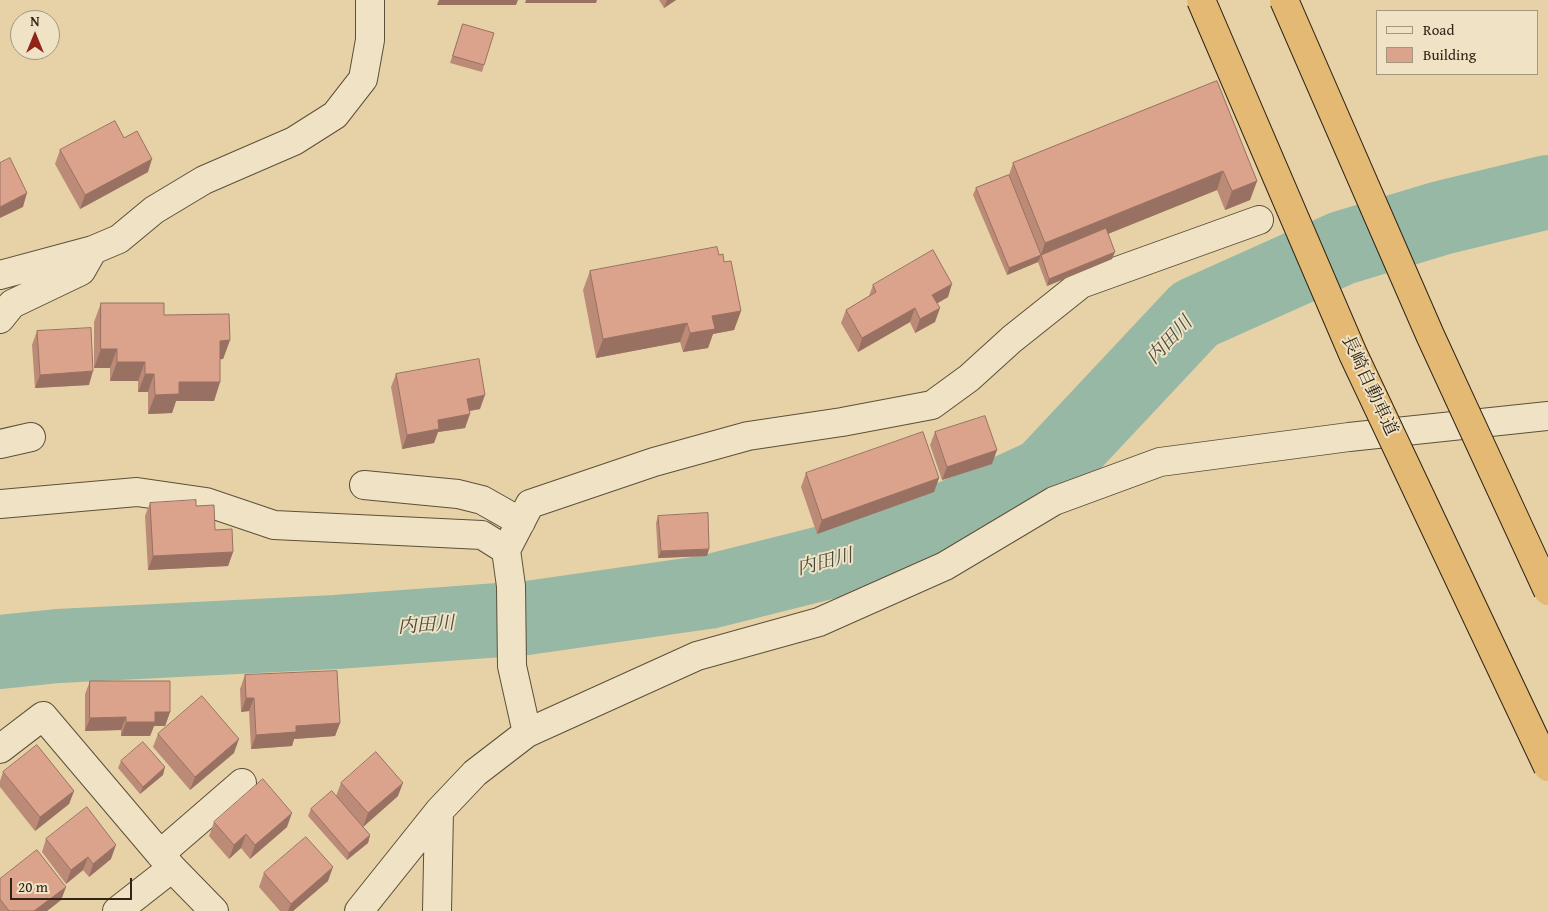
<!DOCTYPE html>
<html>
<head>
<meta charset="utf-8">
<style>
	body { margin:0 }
	#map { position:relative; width:1548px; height:911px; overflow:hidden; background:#e6d2a6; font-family:"Gentium Book Plus",serif }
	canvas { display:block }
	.legend { position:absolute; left:1376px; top:10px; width:162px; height:65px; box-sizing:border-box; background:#efe2c5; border:1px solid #a2967f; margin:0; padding:6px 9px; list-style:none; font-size:15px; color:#2f2416 }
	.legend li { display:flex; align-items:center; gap:10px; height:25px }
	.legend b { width:25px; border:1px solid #a2967f }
	.north { position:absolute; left:10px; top:10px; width:50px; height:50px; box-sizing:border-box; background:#efe2c5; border:1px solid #a2967f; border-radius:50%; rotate:0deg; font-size:14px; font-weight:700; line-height:20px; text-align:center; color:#2f2416 }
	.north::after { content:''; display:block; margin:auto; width:18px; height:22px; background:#8f2418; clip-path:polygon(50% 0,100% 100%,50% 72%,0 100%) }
	.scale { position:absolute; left:10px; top:878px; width:122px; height:22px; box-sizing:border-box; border:2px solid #2f2416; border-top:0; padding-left:6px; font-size:15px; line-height:18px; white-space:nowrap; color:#2f2416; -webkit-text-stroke:4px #efe2c5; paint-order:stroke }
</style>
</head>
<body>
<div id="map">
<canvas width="1548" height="911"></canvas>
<ul class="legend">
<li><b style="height:6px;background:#efe2c5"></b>Road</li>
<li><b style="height:14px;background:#dba28c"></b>Building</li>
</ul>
<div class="north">N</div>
<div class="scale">20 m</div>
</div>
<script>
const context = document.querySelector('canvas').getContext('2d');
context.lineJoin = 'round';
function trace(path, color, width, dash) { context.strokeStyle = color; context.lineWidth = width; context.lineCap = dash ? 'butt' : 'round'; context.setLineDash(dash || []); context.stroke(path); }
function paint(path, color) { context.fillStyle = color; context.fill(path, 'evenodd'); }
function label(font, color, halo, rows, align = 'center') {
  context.font = font + ' "Gentium Book Plus","Noto Serif JP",serif'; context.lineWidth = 4; context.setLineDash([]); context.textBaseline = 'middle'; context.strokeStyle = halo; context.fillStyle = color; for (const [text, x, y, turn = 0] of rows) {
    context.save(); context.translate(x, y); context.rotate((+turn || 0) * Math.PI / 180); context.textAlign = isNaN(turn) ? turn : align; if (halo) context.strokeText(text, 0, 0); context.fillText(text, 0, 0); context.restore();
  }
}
const river = new Path2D(`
	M0 652 58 646 336 632 527 618 708 592 887 547 1044 475 1195 314 1342 248 1441 218 1548 192`);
const minor = new Path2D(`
	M0 275 93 250 119 239 154 210 204 180 294 141 335 115 363 79 370 40V0
	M0 319 12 304 81 271 93 250
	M0 444 31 437
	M364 485 458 494 482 500 521 522
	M0 504 137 492 206 502 274 525 482 535 506 550
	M527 733 512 666 511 586 506 550 530 504 654 462 748 436 842 422 932 405 969 378 1012 339 1081 284 1259 220
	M0 749 43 716 172 868 214 911
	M160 854 242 783
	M117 911 172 868
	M359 911 439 811 475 773 527 733 697 656 819 622 945 566 1054 501 1160 462 1349 437 1548 416
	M437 911 439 811`);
const highwayBridge = new Path2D(`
	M1201 0 1353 354 1548 767
	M1284 0 1430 335 1548 591`);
const wall = new Path2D(`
	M659 0H676L664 8Z
	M463 24 484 65 482 72 450 63Z
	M1217 81 1257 181 1250 200 1225 210 1217 190 1108 234 1112 259 1047 286 1038 262 1007 275 973 195 976 188 1009 175 1013 163Z
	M60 150 148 172 80 209 55 164Z
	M719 255 724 262 741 311 734 330 713 334 708 348 683 352 680 342 596 358 583 290 590 271Z
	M873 285 948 297 937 303 935 322 915 333 910 322 858 352 841 323 846 310 869 296Z
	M101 303 164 315 230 340 223 359H220V382L214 401H176L172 413 148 414V392H138V381H110V368H94V322Z
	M37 331 89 385 35 388 32 345Z
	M396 374 480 409 470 411 465 428 438 432 434 443 402 449 391 387Z
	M935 432 992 464 942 480 930 445Z
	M806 473 939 478 934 492 817 534 801 487Z
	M150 503 196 506 233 552 228 566 148 570 145 516Z
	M658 516 707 556 658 558 656 523Z
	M245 675 340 723 335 736 294 739 292 746 251 749 249 711 241 712 240 689Z
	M90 681 170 712 165 726H154L150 736H121V730L85 731V694Z
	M158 734 234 753 190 790 153 747Z
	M121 761 163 775 140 794 118 768Z
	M3 772 74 791 69 804 35 831 0 787V781Z
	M341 783 398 796 363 827 370 835 368 843 347 860 308 816 311 809 336 796Z
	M214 822 287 827 250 859 241 848 229 859 209 836Z
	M46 839 111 859 89 877 83 870 66 884 42 852Z
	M264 873 328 881 293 911H280L259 887Z
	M0 879 66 887 61 900 47 911H0Z`);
const shadedWall = new Path2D(`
	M439 0H518L516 5H437Z
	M526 0H597L596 3H525Z
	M667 0H676L664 8Z
	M152 159 148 172 80 209 85 195Z
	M1223 171 1217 190 1043 260 1041 255 1045 243Z
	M1257 181 1250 200 1225 210 1232 191Z
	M27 193 23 207 0 218V207Z
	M1115 252 1112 259 1047 286 1049 279Z
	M1041 255 1038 262 1007 275 1009 268Z
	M952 284 948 297 928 309 932 295Z
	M915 308 910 322 858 352 862 338Z
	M940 308 935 322 915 333 920 319Z
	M741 311 734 330 713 334 708 348 683 352 690 333 712 316Z
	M687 323 680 342 596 358 603 339Z
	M230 340 223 359 213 360 220 341Z
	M101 349H117L110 368H94Z
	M117 362H145L138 381H110Z
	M93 371 89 385 35 388 40 375Z
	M145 374H154L148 392H138Z
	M179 382H220L214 401H176L172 413 148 414 155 395Z
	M485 395 480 409 462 412 467 399Z
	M470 414 465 428 438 432 434 443 402 449 407 435 438 420Z
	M997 450 992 464 942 480 947 467Z
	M939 478 934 492 817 534 822 520Z
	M709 549 707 556 658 558 661 551Z
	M233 552 228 566 148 570 153 556Z
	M246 698H254L249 711 241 712Z
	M155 712H170L165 726H154L150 736H121L126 722Z
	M126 717 121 730 85 731 90 718Z
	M340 723 335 736 294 739 292 746 251 749 256 735 296 726Z
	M239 739 234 753 190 790 195 777Z
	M165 767 163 775 140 794 143 787Z
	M403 783 398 796 363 827 368 813Z
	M74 791 69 804 35 831 40 817Z
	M292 813 287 827 250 859 255 845Z
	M246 834 241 848 229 859 234 845Z
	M370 835 368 843 347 860 349 853Z
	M116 845 111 859 89 877 93 864Z
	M88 857 83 870 66 884 71 870Z
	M333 867 328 881 293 911H288L291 904Z
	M66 887 61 900 47 911H34Z`);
const building = new Path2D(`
	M463 24 494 33 484 65 453 56Z
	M1217 81 1257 181 1232 191 1223 171 1045 243 1013 163Z
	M115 121 124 138 137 131 152 159 85 195 60 150Z
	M10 158 27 193 0 207V163Z
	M1009 175 1041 255 1106 228 1115 252 1049 279 1041 255 1009 268 976 188Z
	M717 247 719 255 723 254 724 262 731 261 741 311 712 316 715 329 690 333 687 323 603 339 590 271Z
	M933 250 952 284 932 295 940 308 920 319 915 308 862 338 846 310 876 292 873 285Z
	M101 303H164V315L229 314 230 340 220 341V382H179V394L155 395 154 374H145V362H117V349H101Z
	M91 328 93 371 40 375 37 331Z
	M479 359 485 395 467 399 470 414 438 420 439 429 407 435 396 374Z
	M985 416 997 450 947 467 935 432Z
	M923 432 939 478 822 520 806 473Z
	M196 500V506L214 505 215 530 232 529 233 552 153 556 150 503Z
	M708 513 709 549 661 551 658 516Z
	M337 671 340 723 296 726V732L256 735 254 698H246L245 675Z
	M90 681H170V712H155V722H126V717L90 718Z
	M202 696 239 739 195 777 158 734Z
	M143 742 165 767 143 787 121 761Z
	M37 745 74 791 40 817 3 772Z
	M376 752 403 783 368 813 341 783Z
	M263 779 292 813 255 845 246 834 234 845 214 822Z
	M332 791 370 835 349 853 311 809Z
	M87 807 116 845 93 864 88 857 71 870 46 839Z
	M306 837 333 867 291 904 264 873Z
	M37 850 66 887 34 911H9L0 899V879Z`);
const streetNames = [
	["長崎自動車道",1369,386,65]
];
const waterNames = [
	["内田川",1170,341,-47],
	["内田川",825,563,-14],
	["内田川",426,626,-4]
];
trace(river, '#96b8a5', 74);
trace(minor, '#5d503a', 30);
trace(minor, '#efe2c5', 28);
trace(highwayBridge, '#2f2416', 30, []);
trace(highwayBridge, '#e3b973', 28);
paint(wall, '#bc8b78');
paint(shadedWall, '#997162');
paint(building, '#dba28c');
trace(building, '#997162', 1);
label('18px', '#2f2416', '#efe2c5', streetNames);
label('italic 19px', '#49493a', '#efe2c5', waterNames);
</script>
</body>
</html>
